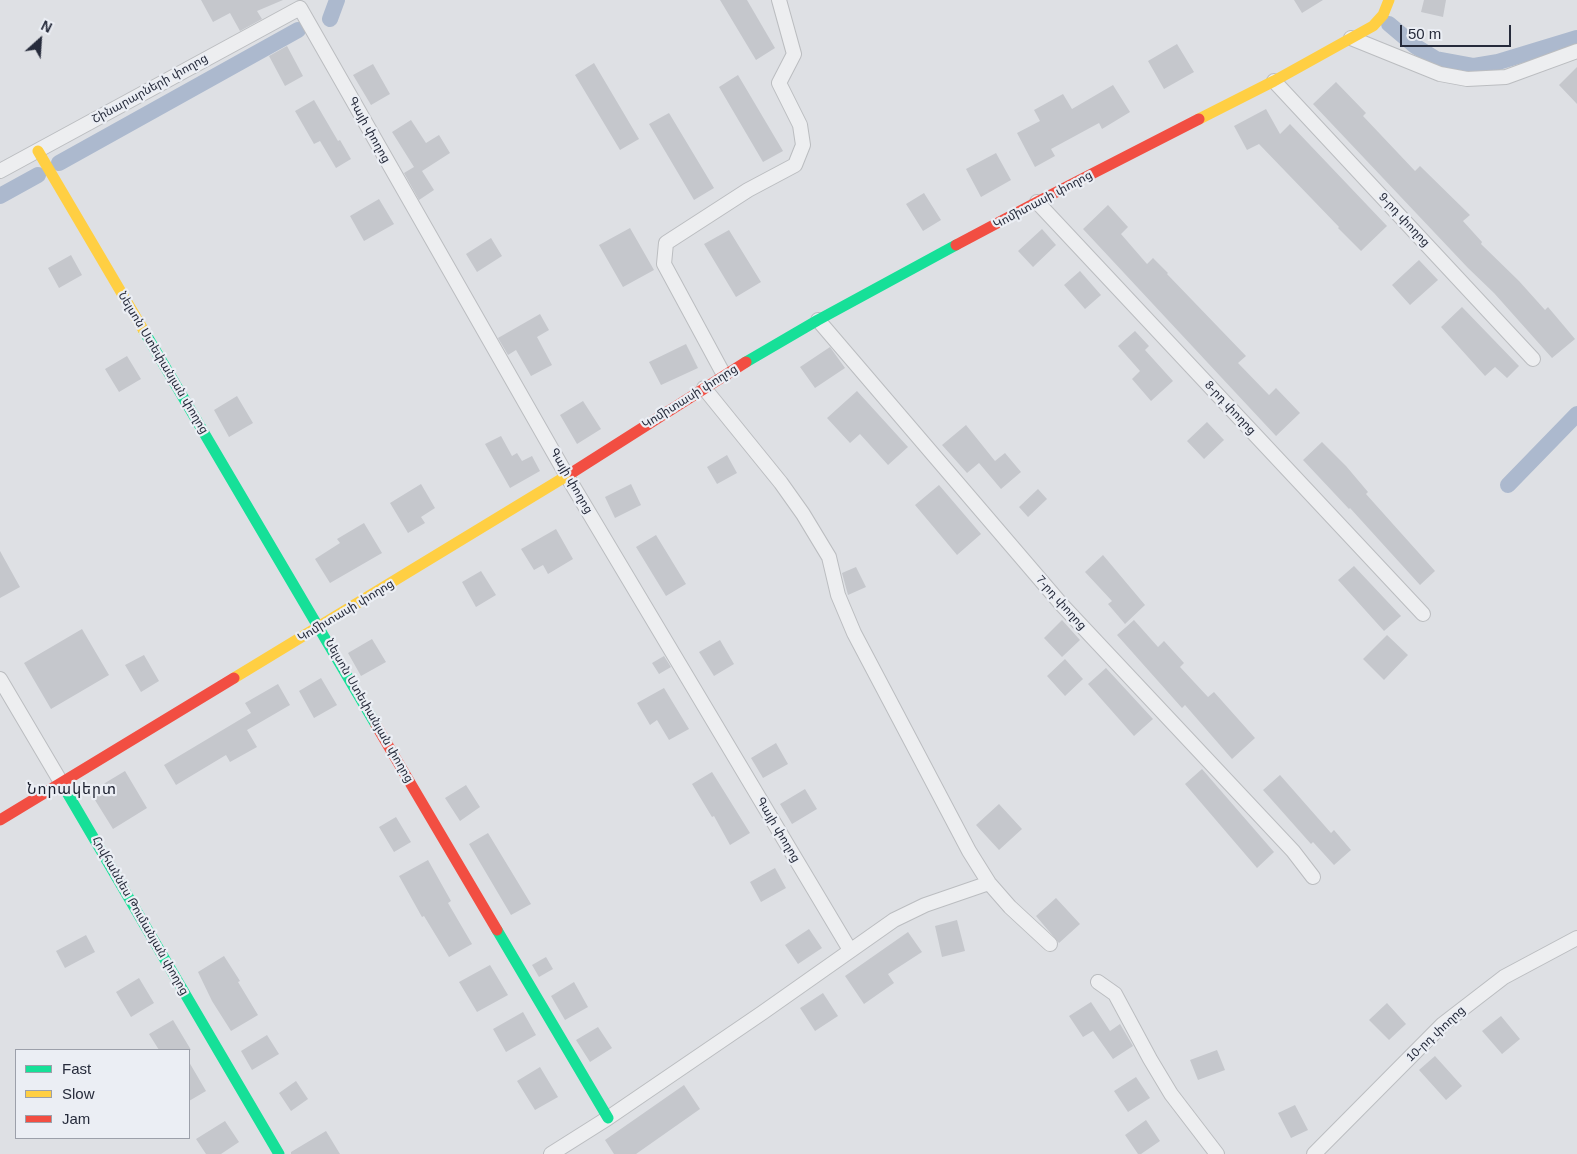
<!DOCTYPE html>
<html>
<head>
<meta charset="utf-8">
<style>
	body { margin:0 }
	#map { position:relative; width:1577px; height:1154px; overflow:hidden; background:#dee0e4; font-family:Helvetica,sans-serif }
	canvas { display:block }
	.legend { position:absolute; left:15px; top:1049px; width:175px; height:90px; box-sizing:border-box; background:#ebeef4; border:1px solid #9ca0aa; margin:0; padding:6px 9px; list-style:none; font-size:15px; color:#262b3b }
	.legend li { display:flex; align-items:center; gap:10px; height:25px }
	.legend b { width:25px; border:1px solid #9ca0aa }
	.north { position:absolute; left:15px; top:15px; width:50px; height:50px; -webkit-text-stroke:4px #ebeef4; paint-order:stroke; rotate:26deg; font-size:14px; font-weight:700; line-height:20px; text-align:center; color:#262b3b }
	.north::after { content:''; display:block; margin:auto; width:18px; height:22px; background:#262b3b; clip-path:polygon(50% 0,100% 100%,50% 72%,0 100%) }
	.scale { position:absolute; left:1400px; top:25px; width:111px; height:22px; box-sizing:border-box; border:2px solid #262b3b; border-top:0; padding-left:6px; font-size:15px; line-height:18px; white-space:nowrap; color:#262b3b; -webkit-text-stroke:4px #ebeef4; paint-order:stroke }
</style>
</head>
<body>
<div id="map">
<canvas width="1577" height="1154"></canvas>
<ul class="legend">
<li><b style="height:6px;background:#16e098"></b>Fast</li>
<li><b style="height:6px;background:#ffcf43"></b>Slow</li>
<li><b style="height:6px;background:#f24e42"></b>Jam</li>
</ul>
<div class="north">N</div>
<div class="scale">50 m</div>
</div>
<script>
const context = document.querySelector('canvas').getContext('2d');
context.lineJoin = 'round';
function trace(path, color, width, dash) { context.strokeStyle = color; context.lineWidth = width; context.lineCap = dash ? 'butt' : 'round'; context.setLineDash(dash || []); context.stroke(path); }
function paint(path, color) { context.fillStyle = color; context.fill(path, 'evenodd'); }
function label(font, color, halo, rows, align = 'center') {
  context.font = font + ' Helvetica,"Noto Sans Armenian",sans-serif'; context.lineWidth = 4.5; context.setLineDash([]); context.textBaseline = 'middle'; context.strokeStyle = halo; context.fillStyle = color; for (const [text, x, y, turn = 0] of rows) {
    context.save(); context.translate(x, y); context.rotate((+turn || 0) * Math.PI / 180); context.textAlign = isNaN(turn) ? turn : align; if (halo) context.strokeText(text, 0, 0); context.fillText(text, 0, 0); context.restore();
  }
}
const canal = new Path2D(`
	M330 19 337 0
	M1389 24 1415 46 1436 59 1474 66 1498 62 1577 38
	M59 163 298 30
	M0 196 38 175
	M1508 485 1577 414`);
const building = new Path2D(`
	M201 0H283L257 11 262 19 240 31 230 13 213 22Z
	M720 0H747L775 48 756 60Z
	M1294 0H1323L1302 13Z
	M1424 0H1446L1443 17 1421 12Z
	M1177 44 1194 72 1164 89 1148 61Z
	M287 46 303 76 285 86 269 56Z
	M594 63 639 139 620 150 575 75Z
	M373 64 390 94 371 105 353 75Z
	M1577 67V104L1559 85Z
	M738 75 783 151 763 162 719 87Z
	M1336 82 1366 113 1363 116 1415 171 1420 166 1470 215 1463 221 1482 242 1481 244 1519 281 1545 310 1548 307 1575 339 1552 358 1494 293 1468 268 1313 104Z
	M1113 85 1130 112 1102 129 1099 123 1051 149 1055 156 1035 167 1017 133 1040 121 1034 110 1063 94 1072 109Z
	M314 100 338 141 340 140 351 159 336 168 320 141 314 144 295 111Z
	M1266 109 1280 134 1290 124 1387 226 1361 251 1338 228 1339 227 1259 144 1247 150 1234 126Z
	M669 113 714 188 694 200 649 124Z
	M411 120 426 143 439 135 450 153 422 171 434 190 419 200 404 173 414 167 392 132Z
	M996 153 1011 180 981 197 966 169Z
	M924 193 941 220 923 231 906 204Z
	M379 199 394 224 364 241 350 216Z
	M1108 205 1128 227 1121 234 1147 264 1153 258 1168 273 1167 274 1246 356 1238 363 1269 395 1276 388 1300 413 1276 436 1083 229Z
	M630 228 654 270 623 287 599 245Z
	M1042 229 1056 245 1033 267 1018 251Z
	M729 230 761 282 736 297 704 244Z
	M491 238 502 256 477 272 466 254Z
	M71 255 82 275 59 288 48 268Z
	M1419 260 1438 280 1410 305 1392 285Z
	M1080 271 1101 295 1085 309 1064 285Z
	M1462 307 1519 366 1507 378 1495 367 1485 376 1441 327Z
	M540 314 549 330 537 337 552 365 531 376 516 350 508 355 498 338Z
	M1135 331 1149 346 1145 350 1173 381 1151 401 1132 379 1140 371 1118 346Z
	M686 344 698 368 661 385 649 362Z
	M830 347 845 368 815 388 800 367Z
	M127 356 141 379 119 392 105 369Z
	M857 391 908 447 888 465 860 434 850 443 827 418Z
	M237 396 253 423 229 437 214 410Z
	M583 401 601 429 577 444 560 415Z
	M1207 422 1224 440 1204 459 1187 441Z
	M966 425 995 461 1005 453 1021 472 1001 489 979 463 967 473 942 445Z
	M501 436 512 456 517 453 522 461 532 456 540 471 510 488 485 444Z
	M1322 442 1346 466 1368 492 1366 494 1435 571 1420 585 1350 508 1349 509 1303 460Z
	M727 455 737 473 717 484 707 467Z
	M421 484 435 508 421 517 425 523 408 533 390 503Z
	M631 484 641 505 615 518 605 497Z
	M939 485 981 534 957 555 915 505Z
	M1038 489 1047 499 1028 517 1019 507Z
	M364 523 382 553 330 583 315 559 340 543 337 539Z
	M556 529 573 559 548 574 543 565 534 570 521 549Z
	M656 535 686 584 666 596 636 547Z
	M0 551 20 587 0 598Z
	M1103 555 1145 605 1125 624 1108 604 1112 601 1085 572Z
	M1354 566 1401 616 1384 631 1338 580Z
	M856 567 866 587 848 595 842 573Z
	M481 571 496 595 476 607 462 582Z
	M1062 620 1080 640 1062 657 1044 638Z
	M1134 620 1158 647 1164 641 1184 663 1180 667 1208 697 1214 692 1255 738 1232 759 1185 705 1182 708 1117 635Z
	M82 629 109 675 51 709 24 663Z
	M1387 635 1408 655 1384 680 1363 659Z
	M372 639 386 662 361 676 348 653Z
	M720 640 734 664 714 676 699 652Z
	M144 655 159 681 141 692 125 665Z
	M664 656 671 667 659 674 652 663Z
	M1065 659 1083 679 1065 696 1047 676Z
	M1106 668 1153 719 1134 736 1088 684Z
	M321 678 337 705 314 718 299 691Z
	M278 684 290 705 247 730 257 747 230 762 226 755 176 785 164 765 251 713 245 703Z
	M664 688 689 729 669 740 657 720 650 725 637 703Z
	M776 743 788 764 763 778 751 758Z
	M1202 769 1274 852 1257 868 1185 784Z
	M125 771 147 808 113 829 90 792Z
	M712 772 750 833 730 845 714 816 712 817 692 784Z
	M1280 775 1331 833 1334 830 1351 850 1334 865 1313 842 1311 844 1263 790Z
	M466 785 480 807 460 821 445 798Z
	M805 789 817 809 792 824 780 804Z
	M999 804 1022 829 999 850 976 825Z
	M396 817 411 842 394 852 379 827Z
	M488 833 531 904 511 915 469 844Z
	M428 860 451 901 448 903 472 944 449 957 424 916 422 917 399 876Z
	M775 868 786 888 761 902 750 882Z
	M1056 898 1080 924 1059 943 1036 916Z
	M957 920 965 951 942 957 935 926Z
	M809 929 822 948 798 964 785 945Z
	M908 932 922 952 888 974 894 983 864 1004 845 976Z
	M86 935 95 952 65 968 56 951Z
	M224 956 240 981 238 982 258 1015 231 1031 212 1001 198 972Z
	M546 957 553 969 539 977 532 965Z
	M490 965 508 995 477 1012 459 982Z
	M139 978 154 1003 131 1017 116 992Z
	M574 982 588 1007 565 1020 551 996Z
	M823 993 838 1016 815 1031 800 1008Z
	M1091 1002 1110 1031 1120 1024 1133 1046 1113 1059 1093 1031 1083 1037 1069 1016Z
	M1387 1003 1406 1024 1389 1040 1369 1020Z
	M523 1012 536 1035 506 1052 493 1029Z
	M1501 1016 1520 1039 1502 1054 1482 1031Z
	M173 1020 191 1050H159L149 1034Z
	M598 1027 612 1048 590 1062 576 1040Z
	M267 1035 279 1054 252 1070 241 1051Z
	M1217 1050 1225 1070 1198 1080 1190 1060Z
	M1435 1056 1462 1086 1446 1100 1419 1070Z
	M189 1062 206 1091 189 1101Z
	M540 1067 558 1097 535 1110 517 1081Z
	M1136 1077 1150 1098 1128 1112 1114 1091Z
	M296 1081 308 1099 291 1111 279 1093Z
	M684 1085 700 1109 636 1154H614L605 1140Z
	M1295 1105 1308 1130 1291 1138 1278 1113Z
	M1146 1120 1160 1141 1141 1154H1138L1125 1135Z
	M225 1121 239 1142 221 1154H206L196 1139Z
	M326 1131 340 1154H291V1152Z`);
const street = new Path2D(`
	M300 8 567 476 850 950
	M1351 38 1440 74 1467 79 1506 77 1577 51
	M1274 81 1533 359
	M0 171 300 8
	M1037 202 1423 614
	M818 320 1062 605 1293 851 1313 877
	M724 375 664 264 666 243 748 190 795 165 803 145 800 125 779 83 794 54 779 0
	M704 388 781 483 803 514 829 557 838 595 854 633 969 851 989 883 1010 907 1050 944
	M0 679 62 784
	M1098 982 1115 994 1150 1059 1171 1094 1217 1154
	M551 1154 608 1118 762 1013 894 920 925 905 989 883
	M1314 1154 1443 1024 1504 977 1577 938`);
const fast = new Path2D(`
	M144 331 376 725
	M746 362 818 320 956 245
	M62 784 279 1154
	M497 930 608 1118`);
const slow = new Path2D(`
	M1199 119 1274 81 1373 26 1383 15 1389 0
	M38 151 144 331
	M234 678 573 472`);
const jam = new Path2D(`
	M956 245 1037 202 1199 119
	M573 472 746 362
	M376 725 497 930
	M0 820 234 678`);
const streetNames = [
	["Շինարարների փողոց",150,89,-29],
	["Գայի փողոց",369,130,61],
	["Կոմիտասի փողոց",1043,200,-28],
	["9-րդ փողոց",1404,220,47],
	["Նելսոն Ստեփանյան փողոց",163,363,59],
	["Կոմիտասի փողոց",690,397,-32],
	["8-րդ փողոց",1230,408,47],
	["Գայի փողոց",571,481,60],
	["7-րդ փողոց",1061,603,48],
	["Կոմիտասի փողոց",346,611,-31],
	["Նելսոն Ստեփանյան փողոց",369,711,60],
	["Գայի փողոց",778,830,59],
	["Հովհաննես Թումանյան փողոց",140,916,60],
	["10-րդ փողոց",1436,1034,-43]
];
const quarterNames = [
	["Նորակերտ",72,790]
];
trace(canal, '#acb9ce', 16);
paint(building, '#c5c7cc');
trace(street, '#bbbdc0', 16);
trace(street, '#edeef0', 14);
trace(fast, '#16e098', 11);
trace(slow, '#ffcf43', 11);
trace(jam, '#f24e42', 11);
label('12px', '#262b3b', '#ebeef4', streetNames);
context.letterSpacing = '1px';
label('15px', '#191d2c', '#ebeef4', quarterNames);
context.letterSpacing = '0px';
</script>
</body>
</html>
